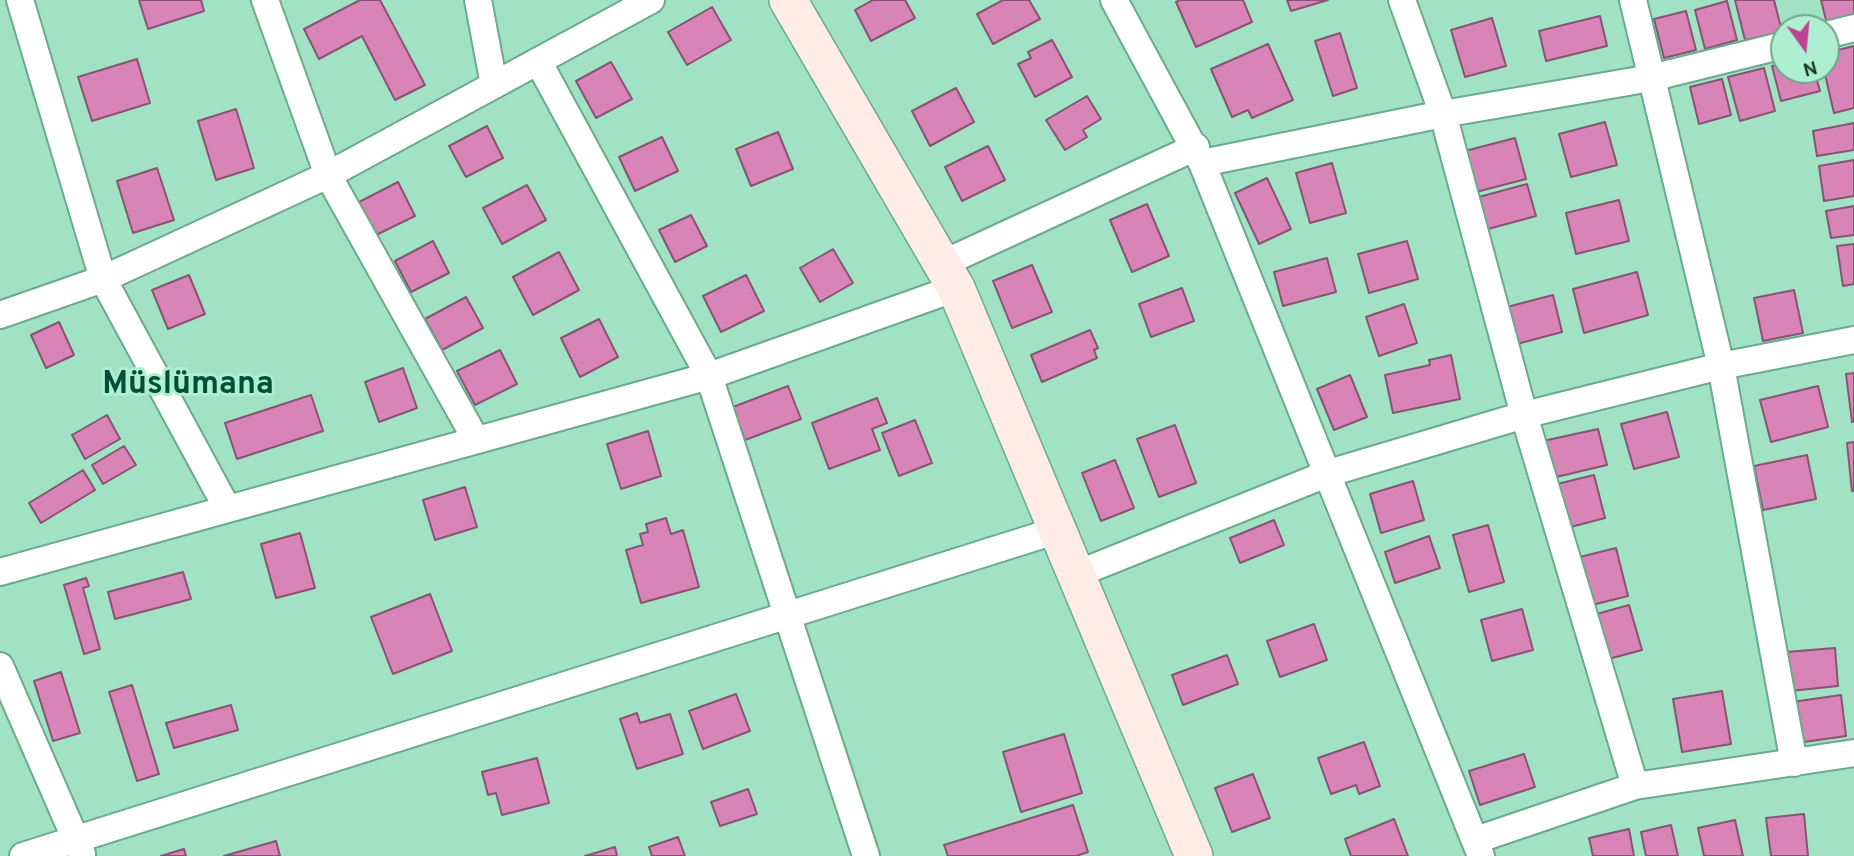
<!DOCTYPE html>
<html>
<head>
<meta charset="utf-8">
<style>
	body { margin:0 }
	#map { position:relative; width:1854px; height:856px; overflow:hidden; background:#a0e2c3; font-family:Overpass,sans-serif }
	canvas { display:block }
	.north { position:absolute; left:1770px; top:14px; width:70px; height:70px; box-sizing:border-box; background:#adefd0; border:2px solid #71a48c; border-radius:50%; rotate:165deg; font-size:19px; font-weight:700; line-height:28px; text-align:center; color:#183327 }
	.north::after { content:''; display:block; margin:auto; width:24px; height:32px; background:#c04494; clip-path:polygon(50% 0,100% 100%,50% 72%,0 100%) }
</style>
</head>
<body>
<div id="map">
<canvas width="1854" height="856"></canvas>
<div class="north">N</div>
</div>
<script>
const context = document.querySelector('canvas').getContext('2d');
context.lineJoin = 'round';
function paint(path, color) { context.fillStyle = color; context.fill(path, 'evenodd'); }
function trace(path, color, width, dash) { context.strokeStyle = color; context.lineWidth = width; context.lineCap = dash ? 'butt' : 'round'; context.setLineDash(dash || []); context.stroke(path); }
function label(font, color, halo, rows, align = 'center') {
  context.font = font + ' Overpass,sans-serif'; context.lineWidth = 6; context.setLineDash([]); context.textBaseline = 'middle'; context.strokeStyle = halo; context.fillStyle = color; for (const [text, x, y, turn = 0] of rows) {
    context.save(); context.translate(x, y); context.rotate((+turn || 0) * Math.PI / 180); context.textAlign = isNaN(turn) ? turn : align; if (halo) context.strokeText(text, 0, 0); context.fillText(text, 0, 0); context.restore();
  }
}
const building = new Path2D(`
	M139 0H201L204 11 148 29Z
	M360 0H380L425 85 395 100 362 36 319 59 304 29Z
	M873 0H905L915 18 871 41 855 10Z
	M1003 0H1029L1040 19 993 44 977 14Z
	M1180 0H1243L1252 22 1196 47 1176 2Z
	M1287 0H1328L1291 11Z
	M1735 0H1774L1782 32 1745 40Z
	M1821 0H1854V17L1827 24Z
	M1727 1 1737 40 1705 49 1695 10Z
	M712 7 731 40 687 65 668 32Z
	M1686 11 1696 50 1664 58 1654 19Z
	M1600 16 1607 46 1546 61 1539 31Z
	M1492 18 1506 66 1465 77 1451 30Z
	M1340 33 1357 88 1333 96 1315 41Z
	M1052 40 1072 77 1035 97 1018 64 1031 58 1028 52Z
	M1268 44 1293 100 1252 118 1248 110 1232 117 1211 69Z
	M1854 46V108L1834 113 1824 70 1826 53Z
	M137 59 150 103 92 121 78 77Z
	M611 62 632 99 596 118 576 81Z
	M1784 63V70H1814L1820 91 1781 101 1772 66Z
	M1764 68 1775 111 1740 121 1728 77Z
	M1722 79 1731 115 1699 124 1690 87Z
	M956 88 974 122 930 146 912 111Z
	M1087 96 1101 119 1083 130 1087 137 1065 150 1046 120Z
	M236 109 254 168 216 180 198 121Z
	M1605 122 1617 165 1571 177 1559 134Z
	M1854 123V150L1817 156 1813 131Z
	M487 126 503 158 466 177 449 146Z
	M778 132 793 169 751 186 736 149Z
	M662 137 678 171 635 191 619 157Z
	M1515 138 1526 179 1476 192 1465 151Z
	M988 146 1005 180 962 201 945 167Z
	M1854 160V196L1824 201 1819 166Z
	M1332 163 1346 213 1310 223 1296 173Z
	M157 168 174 220 133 233 117 181Z
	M1267 178 1291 229 1259 244 1235 193Z
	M398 182 415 216 376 235 359 202Z
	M1527 184 1536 216 1488 229 1479 197Z
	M527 185 546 220 502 244 483 208Z
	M1619 200 1629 241 1576 254 1566 213Z
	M1147 204 1169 256 1132 272 1110 220Z
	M1854 206V235L1831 238 1826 211Z
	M691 215 707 246 675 262 659 230Z
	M433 241 449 273 411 292 395 261Z
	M1407 241 1418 279 1369 293 1358 254Z
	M1854 244V284L1843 286 1837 246Z
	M833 249 853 283 820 302 800 268Z
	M559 252 579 290 533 315 513 277Z
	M1327 258 1336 292 1283 306 1274 272Z
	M1032 265 1052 312 1012 328 993 281Z
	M1637 272 1648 315 1584 333 1573 289Z
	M189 275 205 314 168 329 152 290Z
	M746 275 764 311 721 332 703 296Z
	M1182 288 1194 321 1151 337 1139 304Z
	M1794 290 1803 333 1763 341 1754 298Z
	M1553 295 1562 332 1517 344 1507 307Z
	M466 297 483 328 442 350 425 319Z
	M1404 304 1417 343 1379 356 1366 317Z
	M599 319 618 357 580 377 561 338Z
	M59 322 74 355 46 368 31 335Z
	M1090 330 1098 348 1094 350 1097 358 1042 382 1031 355Z
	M500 350 517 384 475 405 457 371Z
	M1451 355 1460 399 1393 413 1385 375 1430 365 1429 360Z
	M403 368 417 408 379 422 365 382Z
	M1854 373V421L1852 422 1846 374Z
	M1350 375 1367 417 1334 430 1317 389Z
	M788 386 801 419 745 440 733 407Z
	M1818 386 1828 427 1771 442 1760 400Z
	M311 395 323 431 237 459 225 423Z
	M877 398 887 423 872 429 880 450 829 469 812 423Z
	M1667 412 1679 457 1634 469 1621 424Z
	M107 415 120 439 85 459 72 435Z
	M915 420 932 463 899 476 882 433Z
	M1175 425 1196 483 1159 497 1137 439Z
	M1598 429 1607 465 1552 478 1543 441Z
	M648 431 661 476 621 489 607 444Z
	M1854 442V491H1852L1847 443Z
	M124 446 136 465 103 484 92 465Z
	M1807 455 1816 499 1763 510 1754 466Z
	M1115 460 1134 508 1101 521 1082 473Z
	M83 470 95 490 41 523 29 503Z
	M1594 475 1605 518 1563 529 1553 485Z
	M1413 481 1424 520 1381 533 1370 494Z
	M465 487 477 527 435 540 423 500Z
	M666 518 671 534 683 530 699 587 641 603 626 550 643 545 640 534 648 532 646 524Z
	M1274 520 1284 545 1240 563 1230 538Z
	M1488 525 1504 582 1469 592 1453 535Z
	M300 533 315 588 276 598 261 544Z
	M1429 536 1440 568 1395 583 1385 552Z
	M1616 548 1628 596 1592 605 1580 557Z
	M183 572 191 599 115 619 108 592Z
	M86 578 89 586 83 588 100 649 84 654 64 585Z
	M430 594 452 651 393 674 371 617Z
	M1629 605 1642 650 1605 660 1593 615Z
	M1522 609 1533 650 1492 661 1481 620Z
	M1314 624 1327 660 1280 677 1267 641Z
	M1835 648 1838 686 1790 691 1786 652Z
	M1227 655 1238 684 1183 705 1172 675Z
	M61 672 80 733 53 741 34 681Z
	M132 685 159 774 137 781 109 692Z
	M1722 691 1731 744 1682 752 1673 699Z
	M736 694 750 731 703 749 689 711Z
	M1841 695 1846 736 1797 743 1792 702Z
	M231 705 238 730 174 748 166 723Z
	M637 713 640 723 670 714 683 754 637 769 620 719Z
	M1064 734 1082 793 1021 812 1003 752Z
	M1364 742 1380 786 1359 794 1356 785 1331 794 1318 758Z
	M1524 754 1535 787 1480 805 1469 771Z
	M537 758 549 803 502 815 496 793 488 795 482 772Z
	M1253 774 1270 818 1232 832 1215 788Z
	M748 789 757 814 720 826 711 802Z
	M1073 805 1088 852 1076 856H948L944 845Z
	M1804 814 1808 856H1771L1766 818Z
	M1394 819 1408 856H1351L1345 839Z
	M1735 820 1743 856H1704L1698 828Z
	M1671 825 1678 856H1646L1641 832Z
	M1629 829 1634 856H1593L1589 838Z
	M678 837 685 856H652L649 847Z
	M276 841 280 856H224Z
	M615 847 617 856H585Z
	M184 849 186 856H161Z`);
const street = new Path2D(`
	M20 0 103 279 227 508
	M265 0 328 175 475 438
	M478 0 494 85
	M1114 0 1202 163 1481 856
	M1402 0 1443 114 1524 415 1635 786
	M1633 0 1721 366 1794 763
	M1826 35 1854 28
	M538 61 709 376 866 856
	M1202 163 1443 114 1651 78 1784 45
	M944 263 1196 147
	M0 315 103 279 328 175 651 0
	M0 572 709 376 956 288
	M1077 574 1329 473 1524 415 1721 366 1854 340
	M0 666 82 854
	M1476 840 1635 786 1854 753
	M23 856 1058 530`);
const secondary = new Path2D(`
	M788 0 956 288 1194 856`);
const districtNames = [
	["Müslümana",188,387]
];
paint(building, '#d884b6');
trace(building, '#875572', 2);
trace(street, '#6baa8e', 30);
trace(secondary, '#6baa8e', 40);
trace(street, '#fff', 26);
trace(secondary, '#ffece4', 37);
label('bold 32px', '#034e36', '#adefd0', districtNames);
</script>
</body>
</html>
